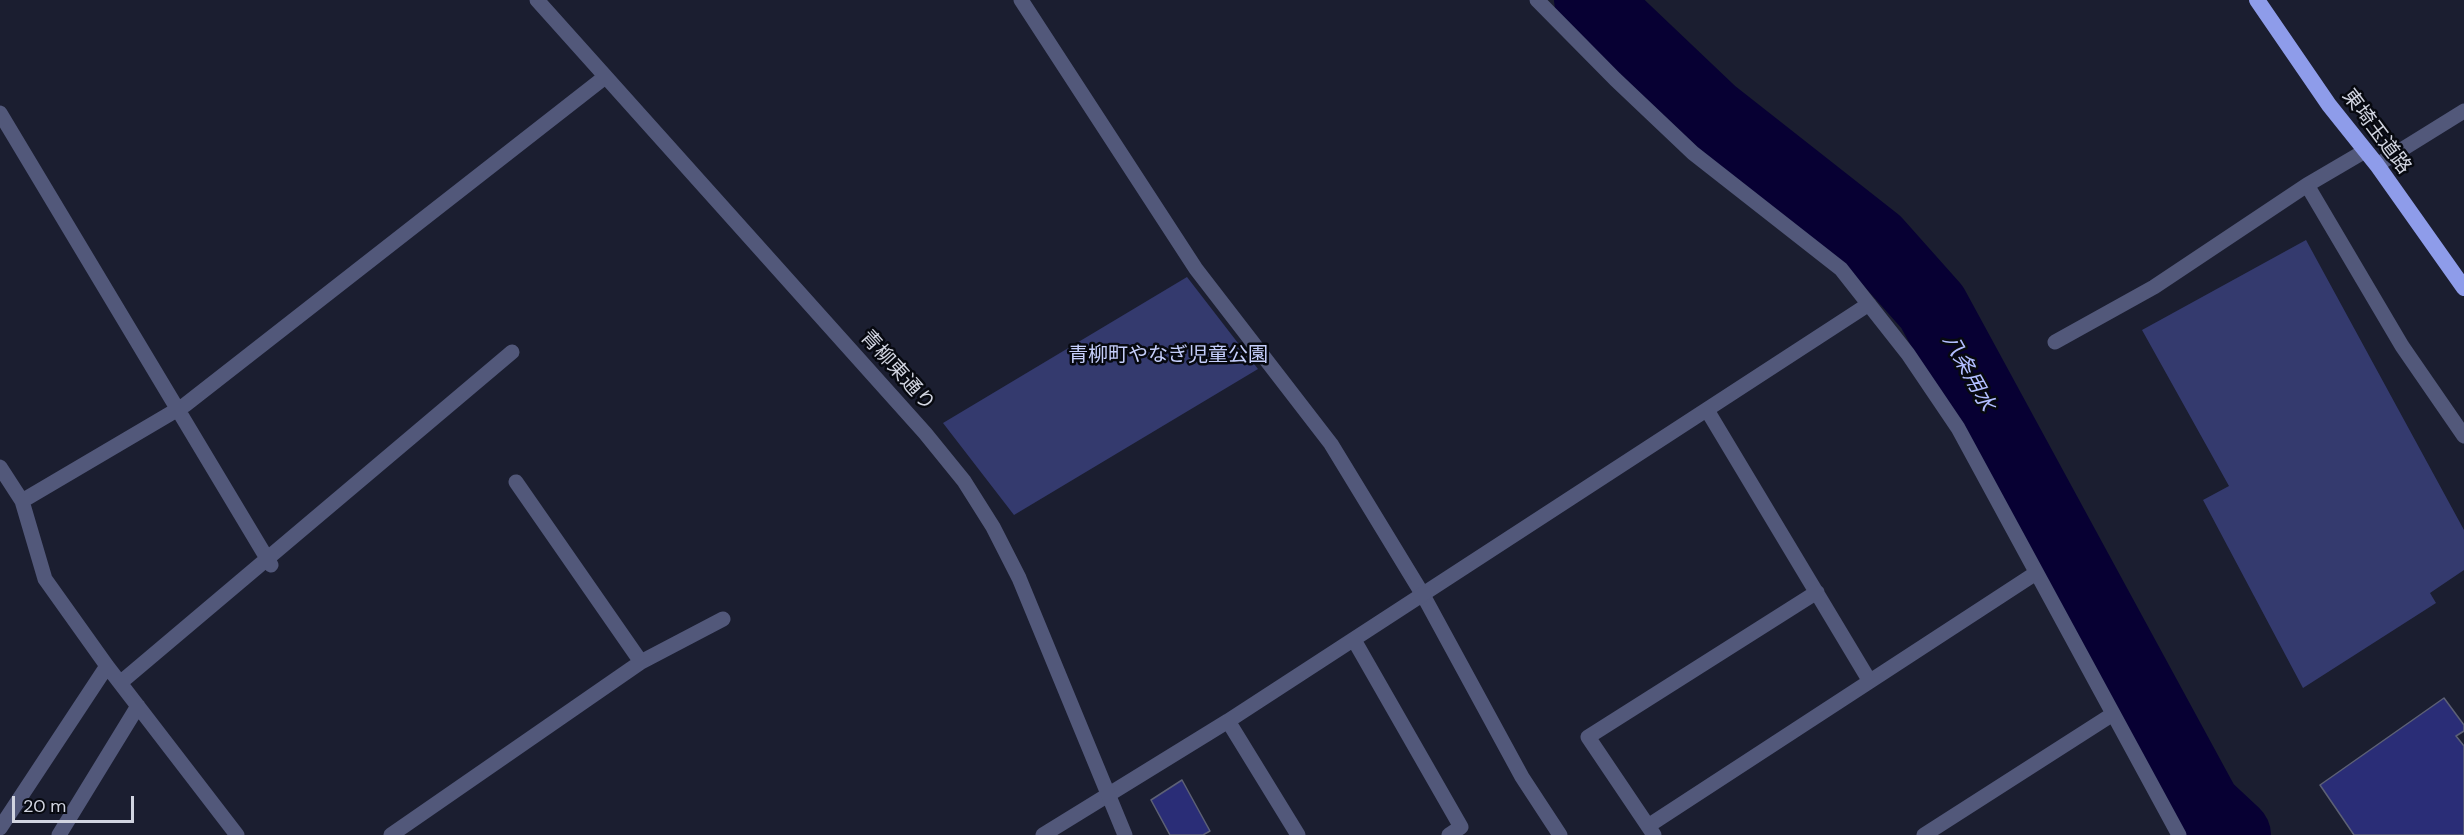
<!DOCTYPE html>
<html>
<head>
<meta charset="utf-8">
<style>
	body { margin:0 }
	#map { position:relative; width:2464px; height:835px; overflow:hidden; background:#1b1e30; font-family:"DM Sans",sans-serif }
	canvas { display:block }
	.scale { position:absolute; left:12px; top:796px; width:122px; height:27px; box-sizing:border-box; border:3px solid #d1d4e0; border-top:0; padding-left:8px; font-size:18px; line-height:21px; white-space:nowrap; color:#d1d4e0; -webkit-text-stroke:4px #070910; paint-order:stroke }
</style>
</head>
<body>
<div id="map">
<canvas width="2464" height="835"></canvas>
<div class="scale">20 m</div>
</div>
<script>
const context = document.querySelector('canvas').getContext('2d');
context.lineJoin = 'round';
function paint(path, color) { context.fillStyle = color; context.fill(path, 'evenodd'); }
function trace(path, color, width, dash) { context.strokeStyle = color; context.lineWidth = width; context.lineCap = dash ? 'butt' : 'round'; context.setLineDash(dash || []); context.stroke(path); }
function label(font, color, halo, rows, align = 'center') {
  context.font = font + ' "DM Sans","Noto Sans JP",sans-serif'; context.lineWidth = 5; context.setLineDash([]); context.textBaseline = 'middle'; context.strokeStyle = halo; context.fillStyle = color; for (const [text, x, y, turn = 0] of rows) {
    context.save(); context.translate(x, y); context.rotate((+turn || 0) * Math.PI / 180); context.textAlign = isNaN(turn) ? turn : align; if (halo) context.strokeText(text, 0, 0); context.fillText(text, 0, 0); context.restore();
  }
}
const green = new Path2D(`
	M2306 240 2464 530V570L2430 593 2436 603 2303 688 2203 500 2229 486 2142 330Z
	M1187 277 1258 369 1014 515 943 423Z`);
const river = new Path2D(`
	M1591 0 1711 114 1875 243 1932 307 2204 807 2234 835`);
const building = new Path2D(`
	M2444 698 2464 725V731L2456 736 2464 746V835H2354L2320 785Z
	M1182 780 1210 831 1203 835H1170L1151 800Z`);
const service = new Path2D(`
	M1021 0 1196 269 1331 444 1423 595 1522 777 1560 835`);
const minor = new Path2D(`
	M1537 0 1615 79 1693 153 1841 269 1908 354 1958 428 2179 835
	M0 113 271 565
	M2377 165 2464 111
	M2307 185 2402 346 2464 436
	M2055 342 2154 287 2307 185 2365 151
	M1707 410 1869 680
	M0 467 22 501
	M516 482 641 662
	M1354 640 1461 827 1449 835
	M120 683 512 352
	M1228 721 1298 835
	M1648 826 2036 573
	M0 828 107 666
	M59 835 138 706
	M237 835 107 666 45 579 22 501 185 405 605 77
	M391 835 641 662 723 619
	M1043 835 1228 721 1869 304
	M1654 835 1588 737 1817 592
	M1924 835 2113 714`);
const tertiary = new Path2D(`
	M537 0 925 433 964 481 993 527 1019 578 1125 835`);
const trunk = new Path2D(`
	M2257 0 2329 105 2377 165 2464 288`);
const streetNames = [
	["東埼玉道路",2376,132,53],
	["青柳東通り",897,371,48]
];
const parkNames = [
	["青柳町やなぎ児童公園",1168,356]
];
const waterNames = [
	["八条用水",1968,373,61]
];
paint(green, '#343a6e');
trace(river, '#070033', 74);
paint(building, '#2a2d77');
trace(building, '#5d6176', 1.5);
trace(service, '#52587a', 15);
trace(minor, '#52587a', 15);
trace(tertiary, '#52587a', 15);
trace(trunk, '#8e9cea', 16);
label('20px', '#d1d4e0', '#070910', streetNames);
label('20px', '#c5cefa', '#070910', parkNames);
label('italic 21px', '#b2beff', '#070910', waterNames);
</script>
</body>
</html>
